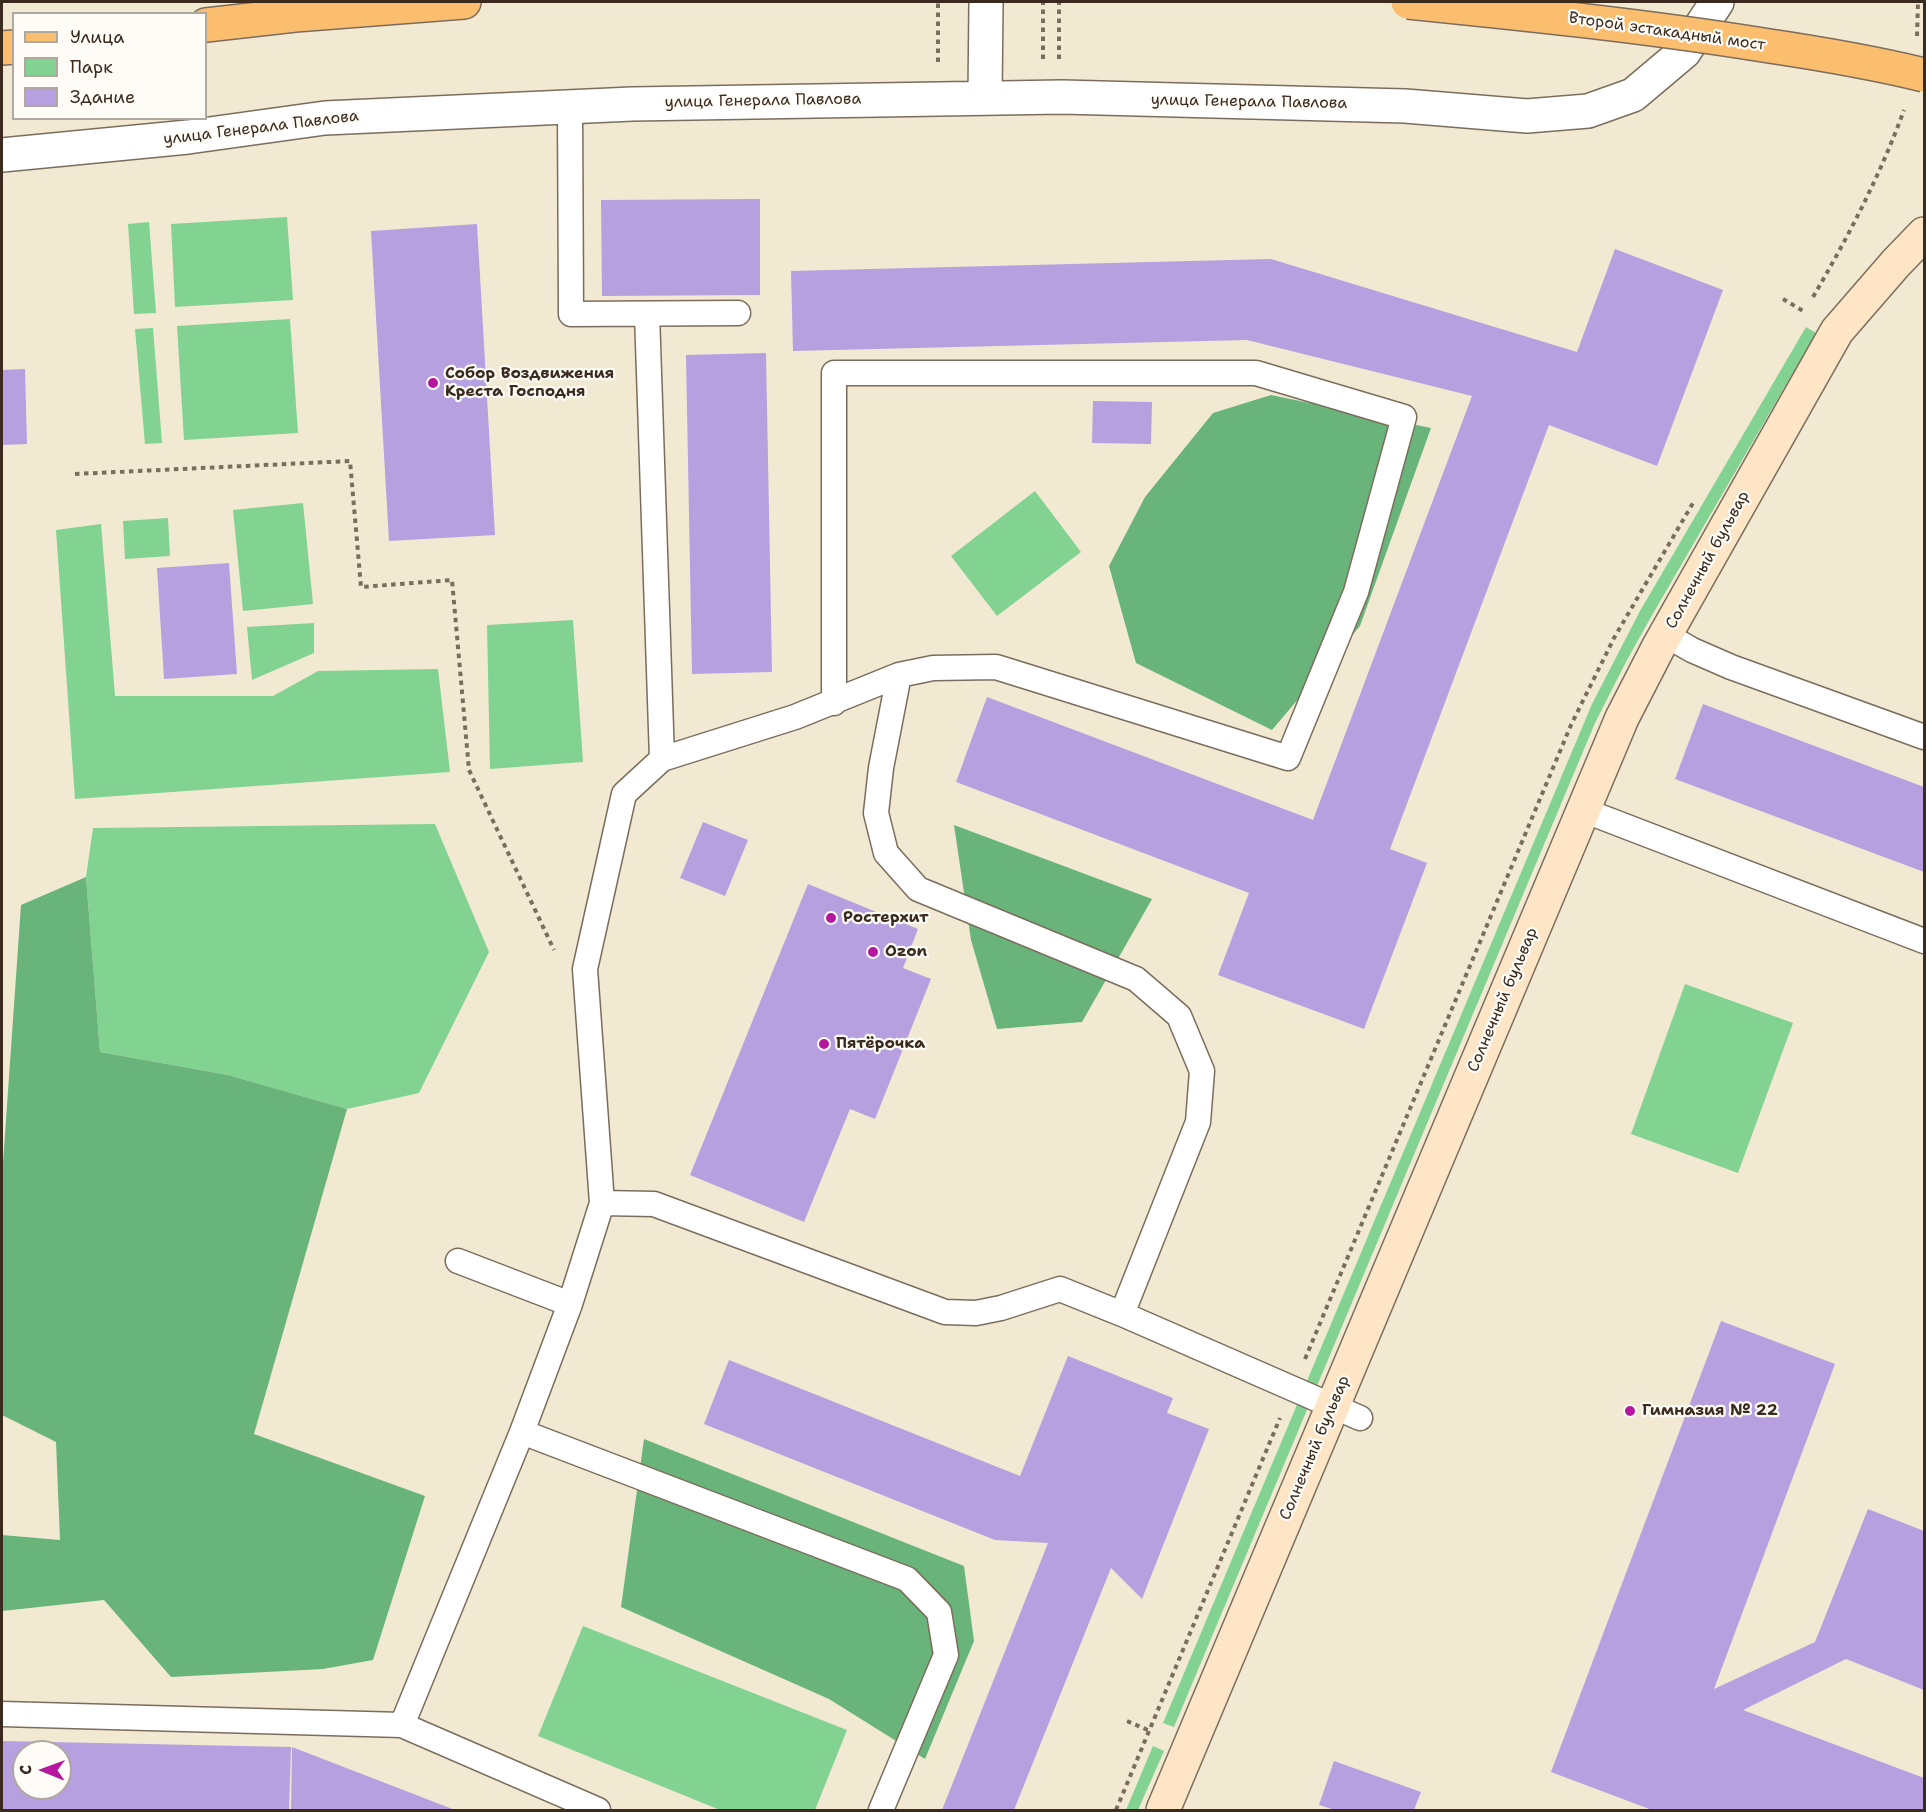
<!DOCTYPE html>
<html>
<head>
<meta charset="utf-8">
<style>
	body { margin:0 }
	#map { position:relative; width:1926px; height:1812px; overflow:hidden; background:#f2e9d2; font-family:"Shantell Sans",sans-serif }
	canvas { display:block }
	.frame { position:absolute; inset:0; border:3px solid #3b2a1e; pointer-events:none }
	.legend { position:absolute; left:12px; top:12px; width:195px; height:108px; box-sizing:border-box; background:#fdfcf7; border:2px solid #afa8a0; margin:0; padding:8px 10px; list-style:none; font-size:18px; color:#3b2a1e }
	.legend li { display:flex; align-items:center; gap:12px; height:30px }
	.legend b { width:30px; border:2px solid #afa8a0 }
	.north { position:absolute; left:12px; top:1740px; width:60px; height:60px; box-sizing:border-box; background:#fdfcf7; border:2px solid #afa8a0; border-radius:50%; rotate:271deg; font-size:16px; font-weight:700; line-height:24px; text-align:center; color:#3b2a1e }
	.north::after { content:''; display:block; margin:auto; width:21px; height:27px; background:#b5179e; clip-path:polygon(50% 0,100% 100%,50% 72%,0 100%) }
</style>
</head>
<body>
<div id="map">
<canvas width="1926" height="1812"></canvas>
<div class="frame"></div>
<ul class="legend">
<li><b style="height:8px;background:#fbbe6e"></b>Улица</li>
<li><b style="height:16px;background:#82d291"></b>Парк</li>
<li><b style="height:16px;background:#b7a0df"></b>Здание</li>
</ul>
<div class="north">С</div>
</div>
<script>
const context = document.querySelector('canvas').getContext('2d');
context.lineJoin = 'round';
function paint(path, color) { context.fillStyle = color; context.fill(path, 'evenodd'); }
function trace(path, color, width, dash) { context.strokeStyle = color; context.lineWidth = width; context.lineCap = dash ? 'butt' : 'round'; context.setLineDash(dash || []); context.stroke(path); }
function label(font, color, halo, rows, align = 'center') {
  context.font = font + ' "Shantell Sans",sans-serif'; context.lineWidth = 4.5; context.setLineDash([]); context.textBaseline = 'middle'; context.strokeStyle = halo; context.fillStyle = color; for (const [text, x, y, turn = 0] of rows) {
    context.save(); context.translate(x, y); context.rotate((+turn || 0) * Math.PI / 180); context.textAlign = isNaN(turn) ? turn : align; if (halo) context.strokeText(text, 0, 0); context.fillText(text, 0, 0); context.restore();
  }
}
const green = new Path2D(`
	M287 217 293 300 175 307 171 224Z
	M149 222 156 313 134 314 128 224Z
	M290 319 298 433 184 440 177 326Z
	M1806 327 1816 333 1651 617 1627 660 1595 723 1174 1727 1163 1723 1592 704 1640 611Z
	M153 328 162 443 145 444 135 329Z
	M1035 491 1081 552 997 616 951 556Z
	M303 503 313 604 243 611 233 510Z
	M168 518 170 556 125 559 123 521Z
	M101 524 115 696H273L318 671 438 669 450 772 75 799 56 530Z
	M573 620 583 762 490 769 487 625Z
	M314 623V653L252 680 247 627Z
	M435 824 489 952 419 1093 347 1109 228 1075 100 1052 86 877 93 828Z
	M1685 984 1793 1023 1738 1173 1631 1134Z
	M583 1626 847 1730 815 1810H720L538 1736Z
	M1153 1746 1164 1751 1138 1810H1126Z`);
const forest = new Path2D(`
	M1271 395 1431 428 1360 626 1272 730 1136 663 1109 566 1145 497 1213 413Z
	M954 825 1152 899 1082 1022 997 1029 971 940Z
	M86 877 100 1052 228 1075 347 1109 254 1434 425 1496 373 1660 323 1669 171 1677 104 1600 2 1611V1535L60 1540 56 1442 2 1415V1177L21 905Z
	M644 1439 964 1566 974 1641 925 1759 829 1699 621 1607Z`);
const building = new Path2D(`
	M760 199V295L602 296 601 200Z
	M477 224 495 535 389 541 371 231Z
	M1615 249 1723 290 1657 466 1549 425 1390 849 1427 863 1364 1029 1218 975 1249 893 956 782 987 697 1313 820 1472 396 1247 340 793 351 791 271 1271 259 1577 352Z
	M766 353 772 672 692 674 686 355Z
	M25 369 27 444 2 445V370Z
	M1093 401 1152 402 1151 444 1092 443Z
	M229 563 237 674 164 679 157 568Z
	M1703 704 1924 787V872L1675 779Z
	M703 822 748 840 725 896 680 878Z
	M808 884 918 929 903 968 931 979 875 1119 850 1109 804 1222 690 1175Z
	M1721 1321 1835 1364 1714 1689 1815 1642 1868 1509 1924 1531V1690L1846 1659 1743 1710 1924 1778V1810H1652L1551 1772Z
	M1068 1356 1173 1398 1167 1413 1209 1429 1142 1599 1111 1568 1014 1810H942L1048 1543 995 1540 704 1424 729 1360 1020 1476Z
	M2 1741 291 1747 289 1810H2ZM24 1752H60V1788H24Z
	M292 1747 455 1810H291Z
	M1334 1761 1421 1792 1414 1810H1335L1319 1805Z`);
const path = new Path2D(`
	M1917 36 1918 2
	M1043 59V2
	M1059 59V2
	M938 62V2
	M1813 297C1848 237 1880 176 1904 110
	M1783 299 1805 312
	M75 474 350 461 361 587 452 580 469 770 554 950
	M1305 1359 1571 725 1614 638 1693 503
	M1127 1721 1150 1731
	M1116 1810 1280 1418`);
const lane = new Path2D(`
	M570 107 571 314 738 313
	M1666 635 1692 650 1731 667 1924 737
	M899 675 881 768 876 813 886 853 918 889 1136 979 1179 1016 1202 1071 1198 1122 1122 1314
	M662 759 795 717 899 675 933 668 996 667 1288 758 1356 592 1404 417 1256 373H834V703
	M1583 810 1924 941
	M602 1203 585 969 624 794 662 759 647 314
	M458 1261 570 1304
	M522 1432 907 1579 939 1612 946 1655 881 1810
	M2 1714 402 1725 522 1432 570 1304 602 1203 654 1204 945 1312 976 1313 1001 1308 1060 1289 1122 1314 1360 1418
	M402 1725 598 1810`);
const street = new Path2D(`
	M985 98 986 2
	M2 155 188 137 325 118 632 104 1062 97 1405 106 1527 116 1588 111 1633 95 1684 52 1717 2`);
const secondary = new Path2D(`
	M1163 1810 1622 718 1659 646 1837 331 1896 263 1924 234`);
const primary = new Path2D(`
	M206 25 295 15 464 2
	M2 48 14 47`);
const primaryBridge = new Path2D(`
	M1408 2C1527 14 1645 26 1763 45 1817 53 1871 62 1924 75`);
const markers = [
	[433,383,6,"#b5179e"],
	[831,918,6,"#b5179e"],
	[873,952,6,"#b5179e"],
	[824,1044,6,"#b5179e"],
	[1630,1411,6,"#b5179e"]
];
const streetNames = [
	["Второй эстакадный мост",1667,32,8],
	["улица Генерала Павлова",763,101,-1],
	["улица Генерала Павлова",1249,102,1],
	["улица Генерала Павлова",261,128,-7],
	["Солнечный бульвар",1708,560,-61],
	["Солнечный бульвар",1503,1000,-67],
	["Солнечный бульвар",1315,1448,-67]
];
const poiNames = [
	["Собор Воздвижения",445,374],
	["Креста Господня",445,392],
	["Ростерхит",843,918],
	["Ozon",885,952],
	["Пятёрочка",836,1044],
	["Гимназия № 22",1642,1411]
];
paint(green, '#82d291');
paint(forest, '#69b47b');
paint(building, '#b7a0df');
trace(lane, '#7b6d5d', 27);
trace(street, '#7b6d5d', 36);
trace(secondary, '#7b6d5d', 36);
trace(primary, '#7b6d5d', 36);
trace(path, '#7b6d5d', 4, [4.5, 4.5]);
trace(lane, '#fff', 24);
trace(street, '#fff', 33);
trace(secondary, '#fde5c5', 33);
trace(primary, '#fbbe6e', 33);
trace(primaryBridge, '#7b6d5d', 36, []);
trace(primaryBridge, '#fbbe6e', 33);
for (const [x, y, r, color] of markers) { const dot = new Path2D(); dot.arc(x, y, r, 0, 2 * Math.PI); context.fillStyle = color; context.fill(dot); trace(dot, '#fdfcf7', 2); }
label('16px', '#3b2a1e', '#fdfcf7', streetNames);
label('bold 16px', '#3b2a1e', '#fdfcf7', poiNames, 'left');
</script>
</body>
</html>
